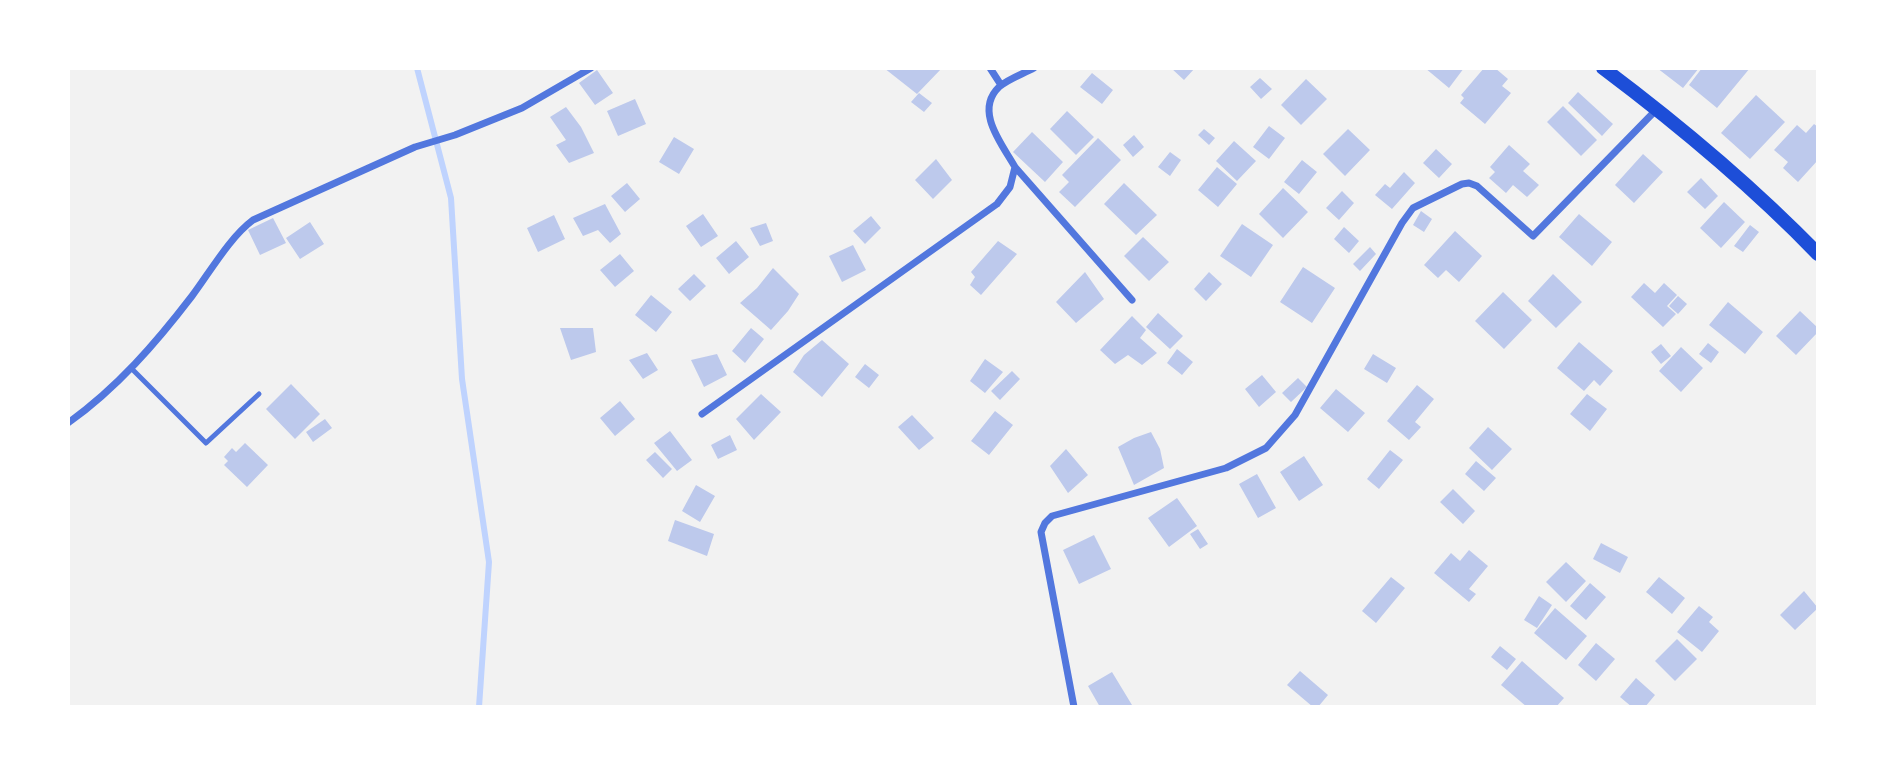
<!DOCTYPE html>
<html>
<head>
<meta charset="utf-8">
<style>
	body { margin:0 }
	#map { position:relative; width:1886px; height:775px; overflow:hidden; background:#f2f2f2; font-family:Cabin,sans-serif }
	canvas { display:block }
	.frame { position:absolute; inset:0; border:70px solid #fff; pointer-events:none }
</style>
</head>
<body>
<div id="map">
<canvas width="1886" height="775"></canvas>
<div class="frame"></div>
</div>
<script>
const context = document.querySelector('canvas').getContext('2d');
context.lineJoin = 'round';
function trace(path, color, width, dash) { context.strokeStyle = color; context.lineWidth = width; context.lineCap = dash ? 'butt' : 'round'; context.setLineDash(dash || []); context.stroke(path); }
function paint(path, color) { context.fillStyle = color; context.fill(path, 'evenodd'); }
const stream = new Path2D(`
	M417 68 451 198 462 379 489 562 479 707`);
const building = new Path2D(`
	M884 68H942L917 94Z
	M1171 68H1195L1184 80Z
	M1425 68H1464L1449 88Z
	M1484 68H1495L1508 79 1502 86 1511 93 1485 124 1460 103 1464 98 1461 95Z
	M1657 68H1699L1683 88Z
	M1702 68H1750L1717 108 1689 85Z
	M597 70 613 93 595 105 579 83Z
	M1092 73 1113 90 1102 104 1080 87Z
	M1260 78 1272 89 1261 99 1250 87Z
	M1306 79 1327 99 1301 125 1281 105Z
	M1578 92 1613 124 1602 136 1568 103Z
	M919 93 932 103 924 112 911 102Z
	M1756 95 1785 122 1750 159 1721 133Z
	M635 99 646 124 618 136 607 111Z
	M1563 106 1597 140 1581 156 1547 122Z
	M566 107 581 127 594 153 569 163 556 145 566 140 550 117Z
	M1067 111 1094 137 1076 155 1050 129Z
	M1814 124 1818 127V160L1798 182 1783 168 1788 162 1774 150 1797 125 1806 133Z
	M1269 126 1285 138 1269 159 1253 147Z
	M1204 129 1215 138 1209 145 1198 135Z
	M1348 129 1370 150 1345 176 1323 154Z
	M1032 132 1063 162 1045 182 1013 152Z
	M1134 135 1144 147 1133 157 1123 145Z
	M674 137 694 149 679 174 659 162Z
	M1098 138 1121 160 1075 207 1059 192 1069 182 1062 175Z
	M1234 141 1256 161 1237 181 1216 161Z
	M1509 145 1530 164 1523 171 1539 185 1527 197 1513 185 1506 193 1489 178 1495 172 1490 167Z
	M1436 149 1452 164 1439 178 1423 163Z
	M1170 152 1181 160 1170 176 1158 167Z
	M1643 154 1663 172 1634 203 1615 185Z
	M936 159 952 180 933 199 915 180Z
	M1302 160 1317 172 1299 194 1284 182Z
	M1217 167 1237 184 1218 207 1198 190Z
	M1404 172 1415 183 1392 209 1375 195 1385 184 1390 188Z
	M1701 178 1718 196 1705 209 1687 192Z
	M627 183 640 199 625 212 611 196Z
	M1124 183 1157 215 1136 235 1104 204Z
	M1283 188 1308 212 1283 238 1259 214Z
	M1342 191 1354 203 1339 220 1326 208Z
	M1724 202 1745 222 1721 248 1700 228Z
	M605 204 621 234 610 243 598 230 583 236 573 218Z
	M1421 211 1432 219 1424 232 1413 225Z
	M703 214 718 236 701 247 686 226Z
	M1579 214 1612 242 1592 266 1559 237Z
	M554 215 565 239 538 252 527 228Z
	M871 216 881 228 865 244 853 231Z
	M273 218 286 243 260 255 248 230Z
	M310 222 324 244 300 259 286 238Z
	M766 223 773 241 760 246 750 228Z
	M1242 224 1273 245 1251 277 1220 256Z
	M1750 225 1759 232 1743 252 1734 246Z
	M1344 227 1359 241 1349 253 1334 239Z
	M1455 231 1482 256 1459 282 1446 270 1438 278 1424 265Z
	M1143 237 1169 262 1149 281 1124 256Z
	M736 241 749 257 729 274 716 258Z
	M998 241 1017 254 981 295 970 285 975 277 971 272Z
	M853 245 866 270 842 282 829 256Z
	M1370 247 1376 254 1360 271 1353 264Z
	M620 254 634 271 615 287 600 270Z
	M1303 267 1335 288 1312 323 1280 302Z
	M773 268 799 294 788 311 771 330 740 303 757 288Z
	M1085 272 1104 299 1076 323 1056 302Z
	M1209 272 1222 284 1206 301 1194 289Z
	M694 274 706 286 690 301 678 289Z
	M1553 274 1582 302 1556 328 1528 301Z
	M1644 283 1655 293 1664 283 1677 295 1667 306 1676 314 1663 327 1631 297Z
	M1503 292 1532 320 1504 349 1475 321Z
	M651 295 672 312 656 332 635 315Z
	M1678 296 1687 304 1678 314 1669 306Z
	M1728 302 1763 332 1745 354 1709 325Z
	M1800 311 1818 328V332L1796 355 1776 336Z
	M1158 313 1183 336 1170 349 1146 327Z
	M1132 316 1146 330 1140 338 1157 353 1142 365 1128 355 1115 364 1100 350Z
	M560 328H593L596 352 571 360Z
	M751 328 764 339 745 363 732 351Z
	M822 340 849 364 822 397 793 372 804 355Z
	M1579 342 1613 371 1600 386 1594 380 1584 391 1557 368Z
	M1708 343 1719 352 1711 363 1699 354Z
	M1661 344 1671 356 1661 364 1651 352Z
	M1681 347 1703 368 1681 392 1659 371Z
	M1177 349 1193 362 1182 375 1167 363Z
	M647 353 658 370 643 379 629 360Z
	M717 354 727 375 704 387 691 360Z
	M1373 354 1396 368 1387 383 1364 369Z
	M985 359 1003 372 985 393 970 381Z
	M865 364 879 375 869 388 855 377Z
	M1012 371 1020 379 1000 400 991 391Z
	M1262 375 1276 392 1259 407 1245 389Z
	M1298 378 1307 387 1291 402 1282 393Z
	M291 384 320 414 295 439 266 409Z
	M1417 385 1434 399 1415 422 1421 427 1409 440 1387 421Z
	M1336 389 1365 413 1348 432 1320 408Z
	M761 394 781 412 754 440 736 419Z
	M1587 394 1607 409 1590 431 1570 414Z
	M620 401 635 419 615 436 600 418Z
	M995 411 1013 425 989 455 971 441Z
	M912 415 934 438 919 450 898 427Z
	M325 419 332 428 313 442 306 432Z
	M1488 427 1512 449 1492 470 1469 448Z
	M670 431 692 460 677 471 654 443Z
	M1151 432 1160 449 1164 468 1134 485 1118 447 1134 438Z
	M730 435 737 450 718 459 711 445Z
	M245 443 268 465 247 487 224 465 228 461 224 457 232 448 236 452Z
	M1066 449 1088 475 1068 493 1050 466Z
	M1390 450 1403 460 1379 489 1367 479Z
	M655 452 672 469 663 478 646 460Z
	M1304 456 1323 485 1299 501 1280 472Z
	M1476 461 1496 478 1484 491 1465 474Z
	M1257 474 1276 508 1258 518 1239 484Z
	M696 485 715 496 700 522 682 511Z
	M1453 489 1475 511 1463 524 1440 502Z
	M1177 498 1197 526 1169 547 1148 518Z
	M675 520 714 534 707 556 668 541Z
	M1198 529 1208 544 1200 549 1190 534Z
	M1094 535 1111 569 1079 584 1063 550Z
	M1601 543 1628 557 1620 573 1593 559Z
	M1469 550 1488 566 1469 589 1476 594 1469 602 1434 573 1451 553 1460 561Z
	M1566 562 1586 581 1566 602 1546 582Z
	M1391 577 1405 588 1376 623 1362 611Z
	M1659 577 1685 598 1672 614 1646 592Z
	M1590 583 1606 597 1586 620 1570 606Z
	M1804 591 1818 608 1795 630 1780 615Z
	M1539 596 1552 605 1537 628 1524 620Z
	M1699 606 1713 617 1709 622 1719 631 1702 652 1677 632Z
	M1555 608 1587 636 1566 660 1534 633Z
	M1677 639 1697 659 1675 681 1655 661Z
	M1596 643 1615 659 1596 681 1578 665Z
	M1500 646 1516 659 1507 670 1491 657Z
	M1522 661 1564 698 1556 707H1527L1501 685Z
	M1300 671 1328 695 1318 707H1313L1287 685Z
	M1112 672 1132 705 1129 707H1100L1088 686Z
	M1636 678 1655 695 1645 707H1632L1620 697Z`);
const service = new Path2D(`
	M132 369 206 443 259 394`);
const minor = new Path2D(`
	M990 68 1001 85
	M1015 167 1132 300
	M702 414 997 204 1010 187 1015 167C1002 144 974 111 999 87 1008 79 1023 74 1034 68
	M68 423C117 388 156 343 192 296 210 272 230 237 253 220L415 147 455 135 522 108 591 68
	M1074 707 1041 532 1045 523 1052 516 1226 468 1266 448 1295 415 1402 223 1413 208 1462 184 1469 183 1477 186 1533 236 1657 109`);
const secondary = new Path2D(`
	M1603 68C1679 125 1752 186 1818 254`);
trace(stream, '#bfd3fe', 6);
paint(building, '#bdc9ec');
trace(service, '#5277de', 5);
trace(minor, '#5277de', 7);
trace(secondary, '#1d4ed8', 14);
</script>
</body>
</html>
